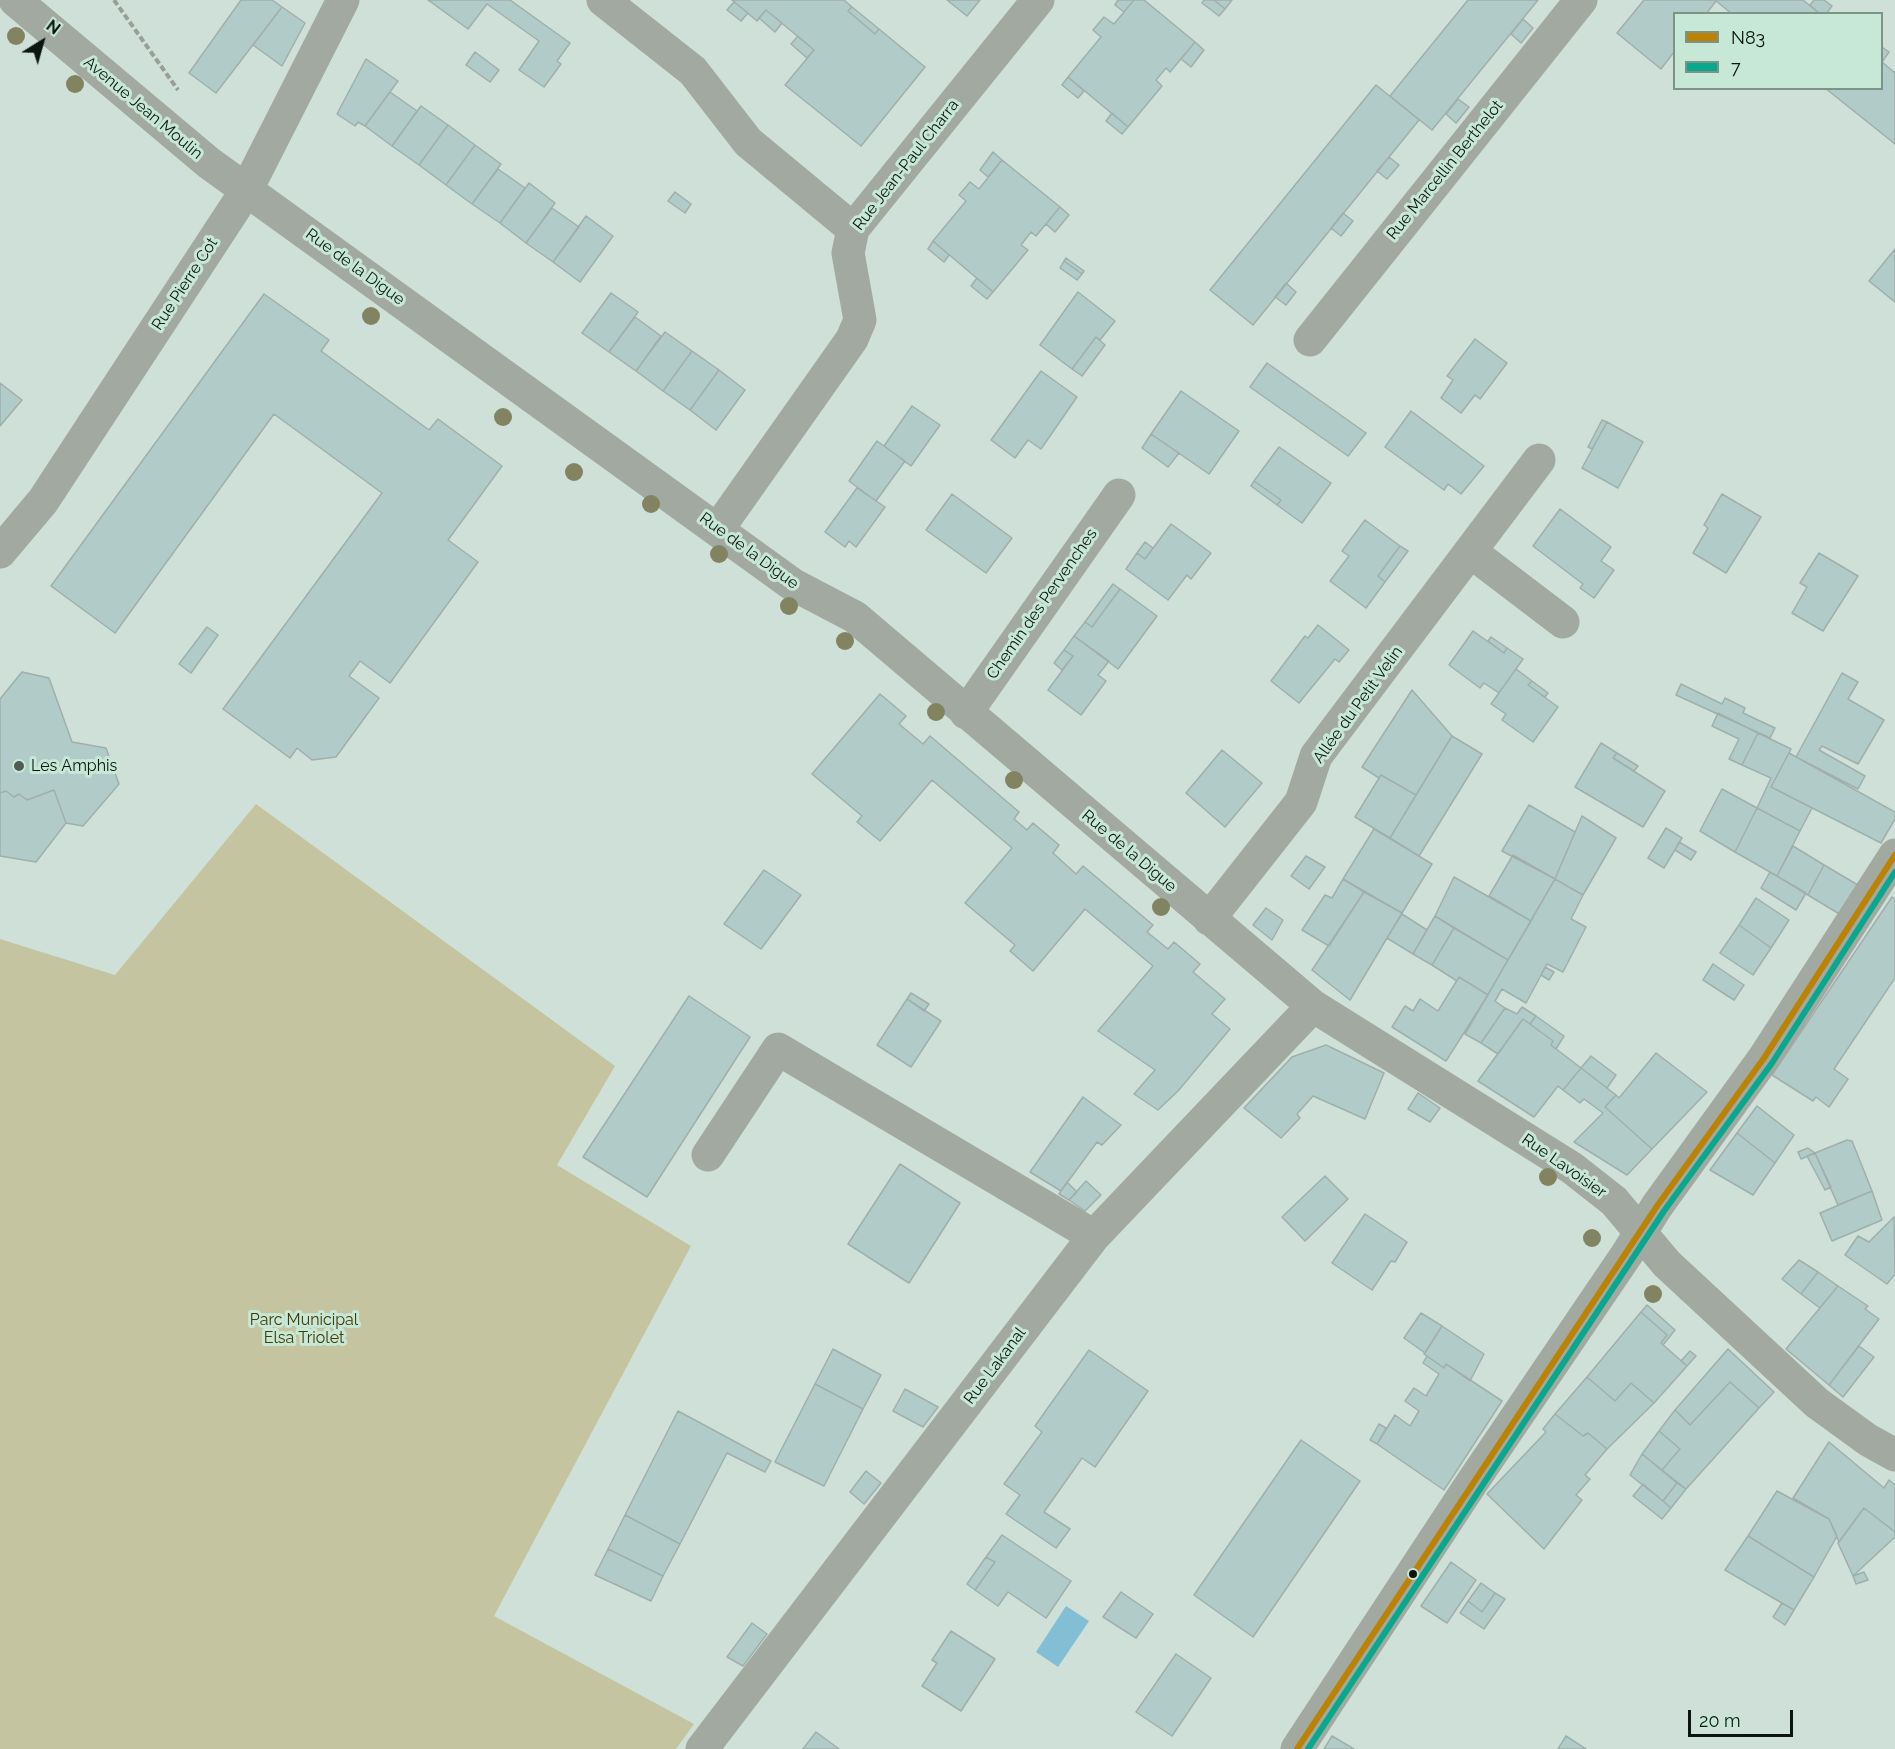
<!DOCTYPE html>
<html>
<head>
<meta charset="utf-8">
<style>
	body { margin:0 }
	#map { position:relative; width:1895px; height:1749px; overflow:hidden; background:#cee0d7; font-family:Raleway,sans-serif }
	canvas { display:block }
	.legend { position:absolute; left:1673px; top:12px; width:210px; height:78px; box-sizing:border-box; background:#c7e7d7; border:2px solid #7c9388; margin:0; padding:8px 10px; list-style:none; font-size:18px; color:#0b1611 }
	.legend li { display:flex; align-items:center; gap:12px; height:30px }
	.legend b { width:30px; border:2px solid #7c9388 }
	.north { position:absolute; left:12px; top:12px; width:60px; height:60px; -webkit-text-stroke:4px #c7e7d7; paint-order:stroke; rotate:37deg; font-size:16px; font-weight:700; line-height:24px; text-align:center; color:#0b1611 }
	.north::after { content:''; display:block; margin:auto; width:21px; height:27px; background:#0b1611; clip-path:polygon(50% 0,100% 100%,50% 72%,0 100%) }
	.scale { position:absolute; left:1688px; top:1710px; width:105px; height:27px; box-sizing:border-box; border:3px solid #0b1611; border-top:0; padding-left:8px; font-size:18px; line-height:21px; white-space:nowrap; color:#0b1611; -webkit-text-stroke:4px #c7e7d7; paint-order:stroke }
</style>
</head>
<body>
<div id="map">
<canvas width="1895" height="1749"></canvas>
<ul class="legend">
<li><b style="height:8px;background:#bc8204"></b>N83</li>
<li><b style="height:8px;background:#08a78e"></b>7</li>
</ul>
<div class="north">N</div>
<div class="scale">20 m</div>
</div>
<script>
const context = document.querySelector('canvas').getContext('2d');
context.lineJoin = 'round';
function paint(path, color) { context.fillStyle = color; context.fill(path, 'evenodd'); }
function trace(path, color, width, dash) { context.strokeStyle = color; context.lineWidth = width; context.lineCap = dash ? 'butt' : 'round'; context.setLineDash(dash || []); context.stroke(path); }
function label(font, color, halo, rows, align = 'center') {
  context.font = font + ' Raleway,sans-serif'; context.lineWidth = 6; context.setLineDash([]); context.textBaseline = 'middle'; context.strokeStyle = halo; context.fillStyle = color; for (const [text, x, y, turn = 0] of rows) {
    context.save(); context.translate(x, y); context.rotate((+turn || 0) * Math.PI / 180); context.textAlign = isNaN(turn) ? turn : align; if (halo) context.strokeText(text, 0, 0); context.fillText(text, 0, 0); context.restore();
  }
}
const green = new Path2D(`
	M256 804 615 1066 557 1165 691 1246 494 1616 694 1724 676 1749H0V939L115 975Z`);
const water = new Path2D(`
	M1066 1606 1089 1621 1058 1667 1036 1652Z`);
const building = new Path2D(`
	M241 0H272L282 7 216 93 189 73Z
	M428 0H510L570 43 557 61 561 64 544 87 519 70 539 41 487 4 468 29Z
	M732 0H844L852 7 848 11 875 34 879 29 925 67 861 146 785 85 814 50 766 10 757 21Z
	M947 0H980L967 16Z
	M1118 0H1134L1124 12 1115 5Z
	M1134 0H1144L1195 42 1170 72 1166 68 1156 80 1162 86 1128 127 1068 77 1101 37 1093 30 1104 17 1114 24Z
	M1204 0H1214L1225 9 1219 16 1202 3Z
	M1214 0H1232L1225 9Z
	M1468 0H1538L1432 130 1390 96Z
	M1644 0H1715L1716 1 1706 14H1674V52L1661 69 1617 33Z
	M1715 0H1803L1820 14H1732Z
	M1814 0H1824L1832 6 1826 14H1820L1810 5Z
	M734 2 748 13 741 21 727 10Z
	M282 7 305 23 282 66 253 45Z
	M852 7 879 29 875 34 848 11Z
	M766 10 782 23 775 32 759 18Z
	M1523 19 1533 28 1521 43 1511 34Z
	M798 36 814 50 807 58 791 44Z
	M1195 42 1204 50 1191 67 1181 59Z
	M1882 47 1889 52 1882 62Z
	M475 52 499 70 490 82 466 65Z
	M366 59 398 81 365 126 358 122 355 126 337 114Z
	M1882 62 1895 73V144L1825 88H1882Z
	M1068 77 1084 91 1078 98 1062 85Z
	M1376 85 1419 120 1253 325 1210 290Z
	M390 92 417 111 392 146 365 126Z
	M1458 99 1469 107 1456 123 1446 114Z
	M421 106 448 125 419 165 392 146Z
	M1112 113 1128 127 1122 134 1106 121Z
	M448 125 475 145 446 185 419 165Z
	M475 145 501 164 472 204 446 185Z
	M993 152 1002 160 988 177 980 170Z
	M1389 157 1399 165 1387 179 1377 171Z
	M1002 160 1060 207 1036 236 1031 232 1021 245 1028 250 993 292 933 241 966 201 959 195 970 182 979 189Z
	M498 169 525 188 500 223 472 204Z
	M529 183 555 203 526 243 500 223Z
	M675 192 691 204 685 213 668 201Z
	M1060 207 1069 215 1055 232 1046 224Z
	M552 208 579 227 553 262 526 243Z
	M1343 213 1353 221 1341 236 1331 228Z
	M586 216 613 236 580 282 553 262Z
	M933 241 949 255 944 262 928 249Z
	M1895 249V302L1869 281Z
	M1066 258 1084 271 1082 274 1064 261Z
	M1064 261 1082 274 1077 280 1060 268Z
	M977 278 993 292 987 299 971 286Z
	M1286 283 1296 292 1286 305 1275 297Z
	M1078 292 1115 321 1100 340 1096 337 1072 369 1040 345Z
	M611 293 638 312 609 352 582 333Z
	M264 294 329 340 321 351 429 430 438 419 502 466 448 540 478 562 390 683 360 661 349 676 379 698 336 757 312 760 297 748 290 758 223 709 382 493 274 414 115 633 51 586Z
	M635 317 661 336 636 371 609 352Z
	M665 332 692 351 663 391 636 371Z
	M1096 337 1105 345 1082 376 1072 369Z
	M1475 339 1507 363 1480 399 1475 395 1461 413 1441 398 1453 380 1447 376Z
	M692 351 719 370 690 410 663 391Z
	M1267 363 1366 433 1348 456 1250 387Z
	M719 370 745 390 716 430 690 410Z
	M1041 371 1077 397 1041 449 1028 440 1015 458 991 440Z
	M0 383 22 400 0 426Z
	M1181 391 1239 431 1209 474 1151 434Z
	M912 406 940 425 911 466 884 446Z
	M1411 411 1484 466 1461 494 1448 484 1444 490 1385 447Z
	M1602 420 1607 422 1592 449 1588 447Z
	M1607 422 1643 442 1618 488 1582 468Z
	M1151 434 1179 453 1168 467 1142 448Z
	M877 441 905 461 876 501 849 481Z
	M1279 447 1331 483 1302 523 1277 505 1281 500 1254 481Z
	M1254 481 1281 500 1277 505 1251 486Z
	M857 488 885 507 856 547 849 541 845 547 825 532Z
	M952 494 1012 538 986 573 926 530Z
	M1722 494 1761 517 1726 573 1693 553 1708 528 1704 525Z
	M1560 509 1611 547 1601 561 1614 570 1594 598 1580 588 1583 584 1533 546Z
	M1365 520 1400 546 1378 576 1385 582 1366 608 1330 581 1349 556 1342 551Z
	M1171 524 1211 553 1191 579 1187 575 1168 600 1126 569 1137 553 1145 559Z
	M1145 542 1153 548 1145 559 1137 553Z
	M1400 546 1408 551 1385 582 1378 576Z
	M1819 553 1858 576 1823 631 1792 613 1807 587 1800 583Z
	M1113 584 1120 589 1092 627 1085 622Z
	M1120 589 1157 616 1118 669 1074 636 1085 622 1092 627Z
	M1318 625 1349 650 1339 662 1335 659 1299 703 1271 681 1305 636 1308 638Z
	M207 627 218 635 191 673 179 664Z
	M1473 631 1504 653 1507 648 1523 659 1499 693 1484 683 1480 688 1449 665Z
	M1074 636 1109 661 1098 675 1106 681 1081 715 1048 690 1073 656 1064 650Z
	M1491 637 1507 648 1504 653 1488 641Z
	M1064 650 1073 656 1062 670 1054 663Z
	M1516 669 1532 681 1528 685 1558 707 1533 742 1502 720 1506 714 1491 704Z
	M22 672 49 678 72 742 106 748 119 784 83 826 66 823 54 790 27 800 19 794 14 797 6 791 0 793V699Z
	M1842 673 1858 682 1848 699 1884 720 1858 764 1822 746 1819 750 1865 776 1858 789 1796 757Z
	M1532 681 1548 693 1545 697 1528 685Z
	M1681 684 1722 704 1725 698 1745 708 1743 713 1775 728 1770 738 1676 695Z
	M1412 690 1452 736 1416 795 1381 775 1379 778 1362 767Z
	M880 694 906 716 899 724 923 744 930 736 1019 812 1014 819 1027 830 1033 823 1059 845 1053 853 1076 874 1083 866 1153 925 1147 932 1168 949 1174 942 1200 964 1193 972 1225 999 1212 1014 1230 1029 1178 1091 1158 1110 1134 1094 1155 1070 1098 1031 1153 966 1085 909 1033 971 1010 951 1015 945 965 903 1012 848 932 780 880 841 857 822 862 816 812 774Z
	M1718 713 1758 733 1742 765 1729 759 1739 739 1712 726Z
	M1758 733 1791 749 1771 787 1812 808 1800 831 1757 808 1771 778 1742 765Z
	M1452 736 1482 754 1419 856 1390 838Z
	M1601 743 1617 753 1613 758 1665 791 1643 827 1575 787Z
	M1222 750 1262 783 1225 827 1186 793Z
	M1617 753 1638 766 1634 771 1613 758Z
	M1789 753 1895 812V819L1881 843 1771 787Z
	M1381 775 1416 795 1390 838 1355 817Z
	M1722 789 1757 808 1735 852 1700 831Z
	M54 790 66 823 36 862 0 856V793L6 791 14 797 19 794 27 800Z
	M1529 805 1575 832 1555 879 1502 851Z
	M1757 808 1800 831 1777 876 1735 852Z
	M1582 816 1616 838 1583 895 1555 879Z
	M1666 828 1682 838 1664 868 1648 858Z
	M1374 829 1432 864 1402 913 1343 879Z
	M1679 842 1696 852 1691 860 1675 850Z
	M1793 846 1824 865 1808 895 1777 876Z
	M1513 855 1555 879 1531 921 1489 896Z
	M1306 856 1325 867 1309 889 1291 876Z
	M1824 865 1858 885 1841 915 1808 895Z
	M764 870 801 895 761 949 724 924Z
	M1770 872 1806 893 1796 910 1761 888Z
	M1454 877 1531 921 1508 960 1435 916Z
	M1343 879 1364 892 1329 946 1302 930 1325 895 1332 898Z
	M1555 879 1583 895 1571 919 1586 927 1563 972 1547 964 1526 1003 1502 989 1495 1001 1505 1008 1481 1043 1465 1034Z
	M1364 892 1402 913 1350 1000 1312 970Z
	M1892 897 1895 899V978L1834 1069 1848 1079 1829 1107 1816 1097 1813 1101 1772 1075Z
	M1756 898 1789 920 1771 948 1739 925Z
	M1266 908 1283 920 1272 940 1253 925Z
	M1402 914 1427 930 1413 954 1387 938Z
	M1435 916 1454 928 1432 965 1413 954Z
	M1739 925 1771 948 1753 975 1720 953Z
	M1454 928 1508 960 1488 995 1459 977 1457 981 1432 965Z
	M1713 964 1744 985 1734 1000 1703 980Z
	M1545 967 1554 972 1549 980 1541 975Z
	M1459 977 1488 995 1446 1061 1392 1027 1405 1006 1413 1011 1420 999 1438 1011Z
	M911 993 929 1004 924 1011 907 999Z
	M689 996 750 1037 647 1197 583 1157Z
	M907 999 941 1021 911 1067 877 1045Z
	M1522 1007 1536 1016 1530 1024 1523 1019 1498 1054 1481 1043 1505 1008 1517 1014Z
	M1536 1016 1564 1036 1556 1049 1551 1045 1553 1041 1530 1024Z
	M1523 1019 1553 1041 1551 1045 1581 1068 1563 1090 1558 1086 1534 1117 1478 1081Z
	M1326 1045 1384 1073 1365 1119 1313 1096 1297 1114 1300 1118 1281 1138 1244 1108 1292 1057Z
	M1656 1053 1707 1092 1652 1149 1605 1107 1616 1095 1619 1098Z
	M1591 1056 1616 1075 1607 1088 1581 1068Z
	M1581 1068 1616 1095 1605 1107 1652 1149 1627 1175 1574 1142 1603 1113 1584 1099 1580 1103 1563 1090Z
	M1418 1093 1440 1108 1430 1122 1408 1109Z
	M1083 1097 1121 1125 1102 1145 1097 1142 1061 1191 1030 1172Z
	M1757 1106 1794 1135 1775 1163 1737 1133Z
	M1737 1133 1775 1163 1753 1195 1710 1170Z
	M1847 1140 1852 1141 1872 1191 1838 1205 1815 1153Z
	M1808 1148 1815 1153 1801 1159 1798 1152Z
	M1815 1153 1831 1187 1825 1190 1807 1156Z
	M900 1164 960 1203 909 1283 848 1244Z
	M1325 1176 1348 1199 1305 1241 1282 1217Z
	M1086 1181 1101 1195 1085 1211 1069 1200Z
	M1067 1182 1077 1192 1069 1200 1059 1194Z
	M1872 1191 1882 1220 1832 1241 1820 1213Z
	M1365 1214 1407 1242 1395 1262 1391 1261 1372 1290 1332 1263Z
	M1894 1217 1895 1274 1887 1284 1845 1255 1858 1236 1869 1242Z
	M1799 1260 1818 1272 1801 1294 1782 1279Z
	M1818 1272 1838 1286 1820 1308 1801 1294Z
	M1838 1286 1868 1306 1865 1309 1879 1319 1829 1385 1786 1349Z
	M1647 1305 1675 1330 1663 1345 1661 1343 1667 1335 1641 1312Z
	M1641 1312 1667 1335 1661 1343 1687 1366 1654 1403 1631 1383 1615 1401 1587 1377Z
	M1421 1313 1442 1326 1425 1353 1404 1338Z
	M1442 1326 1484 1354 1470 1381 1446 1364 1444 1368 1424 1354Z
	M1859 1346 1874 1357 1843 1397 1829 1385Z
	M833 1349 881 1375 863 1409 815 1384Z
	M1728 1349 1774 1392 1759 1408 1730 1382 1690 1425 1675 1410Z
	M1089 1350 1148 1391 1095 1467 1082 1458 1044 1512 1070 1529 1056 1548 1006 1514 1020 1495 1004 1484 1042 1432 1035 1426Z
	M1690 1351 1696 1356 1687 1366 1681 1361Z
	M1427 1356 1444 1368 1446 1364 1502 1401 1444 1490 1377 1444 1395 1415 1410 1426 1419 1411 1405 1401 1414 1388 1426 1396 1439 1374 1423 1363Z
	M1587 1377 1615 1401 1631 1383 1654 1403 1607 1449 1588 1433 1583 1436 1555 1414Z
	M1730 1382 1759 1408 1686 1489 1662 1470 1680 1449 1659 1431 1675 1410 1690 1425Z
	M815 1384 863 1409 824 1486 775 1462Z
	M905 1389 938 1407 923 1427 893 1411Z
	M678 1411 771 1461 765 1472 727 1453 680 1544 625 1515Z
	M1555 1414 1583 1436 1588 1433 1607 1449 1585 1475 1590 1479 1576 1495 1582 1500 1544 1549 1487 1494 1546 1432 1543 1429Z
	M1379 1424 1386 1428 1377 1444 1370 1440Z
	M1659 1431 1680 1449 1662 1470 1642 1454Z
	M1301 1440 1360 1481 1253 1637 1194 1595Z
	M1829 1442 1884 1488 1889 1480 1895 1485V1532L1864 1508 1839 1542 1829 1519 1793 1498Z
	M1642 1454 1677 1483 1663 1501 1630 1475Z
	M866 1471 881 1483 864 1504 850 1492Z
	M1677 1483 1686 1489 1671 1508 1663 1501Z
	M1643 1484 1671 1508 1662 1519 1633 1496Z
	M1777 1491 1829 1519 1837 1536 1814 1577 1748 1536Z
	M1864 1508 1895 1532V1537L1853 1576 1838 1543Z
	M625 1515 680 1544 663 1576 608 1549Z
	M1002 1535 1071 1581 1046 1618 1008 1592 998 1606 975 1590 995 1562 986 1557Z
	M1748 1536 1814 1577 1794 1610 1725 1570Z
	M608 1549 663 1576 651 1601 595 1575Z
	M986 1557 995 1562 975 1590 967 1584Z
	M1451 1562 1476 1580 1447 1623 1421 1606Z
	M1864 1572 1868 1580 1856 1584 1853 1576Z
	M1481 1583 1495 1593 1482 1612 1468 1601Z
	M1121 1592 1153 1614 1136 1638 1103 1617Z
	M1495 1593 1505 1599 1484 1629 1460 1613 1468 1601 1482 1612Z
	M1782 1603 1794 1610 1785 1625 1773 1617Z
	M752 1623 767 1634 743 1666 727 1657Z
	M951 1631 995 1659 961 1711 922 1686 937 1663 932 1660Z
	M1176 1654 1211 1678 1172 1736 1136 1712Z
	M816 1732 839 1749H803Z
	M1332 1736 1354 1749H1324Z
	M1566 1736 1586 1749H1558Z`);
const path = new Path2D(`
	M114 0 178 90`);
const minor = new Path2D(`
	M15 0 209 163 792 584 855 617 1313 1006 1572 1168 1614 1201 1667 1264 1817 1403 1868 1440 1895 1455
	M603 0 693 71 748 142 853 229
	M1310 340 1581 0
	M718 529 852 339 860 320 848 253 853 229 1038 0
	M0 552 43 501 246 191 343 0
	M1471 552 1563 622
	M966 713 1119 495
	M1209 919 1301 802 1316 756 1539 460
	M708 1155 778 1049 1094 1236
	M702 1749 1094 1236 1313 1006
	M1297 1749 1471 1484 1627 1254 1657 1206 1764 1058 1895 855`);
const bus1 = new Path2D(`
	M1297 1749 1657 1206 1764 1058 1895 855`);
const bus2 = new Path2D(`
	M1308 1749 1664 1211 1772 1063 1895 872`);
const trees = [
	[16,36],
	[75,84],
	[371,316],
	[503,417],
	[574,472],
	[651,504],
	[719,554],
	[789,606],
	[845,641],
	[936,712],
	[1014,780],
	[1161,907],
	[1548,1177],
	[1592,1238],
	[1653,1294]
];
const markers = [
	[19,766,6,"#4f5d56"],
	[1413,1574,5,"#0b1611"]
];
const streetNames = [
	["Avenue Jean Moulin",143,108,40],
	["Rue Jean-Paul Charra",906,165,-52],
	["Rue Marcellin Berthelot",1445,170,-51],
	["Rue de la Digue",355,267,36],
	["Rue Pierre Cot",185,284,-57],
	["Rue de la Digue",749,551,36],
	["Chemin des Pervenches",1042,604,-55],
	["Allée du Petit Velin",1358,705,-54],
	["Rue de la Digue",1129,851,40],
	["Rue Lavoisier",1564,1166,35],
	["Rue Lakanal",995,1366,-53]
];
const poiNames = [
	["Les Amphis",31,766]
];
const parkNames = [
	["Parc Municipal",304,1320],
	["Elsa Triolet",304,1338]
];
paint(green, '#c4c5a0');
paint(water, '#82bed4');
paint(building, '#b1ccc8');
trace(building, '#a0afab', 1.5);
trace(path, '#989f97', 4, [6, 3]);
trace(minor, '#a2a9a0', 33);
trace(bus1, '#bc8204', 6);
trace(bus2, '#08a78e', 6);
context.fillStyle = '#828461';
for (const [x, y] of trees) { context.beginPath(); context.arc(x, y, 9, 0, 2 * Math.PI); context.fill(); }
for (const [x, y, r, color] of markers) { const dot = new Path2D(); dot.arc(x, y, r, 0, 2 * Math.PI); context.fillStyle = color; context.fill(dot); trace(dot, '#c7e7d7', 2); }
label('16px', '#0b1611', '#c7e7d7', streetNames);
label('16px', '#0b1611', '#c7e7d7', poiNames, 'left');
label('16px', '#443900', '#c7e7d7', parkNames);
</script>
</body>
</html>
